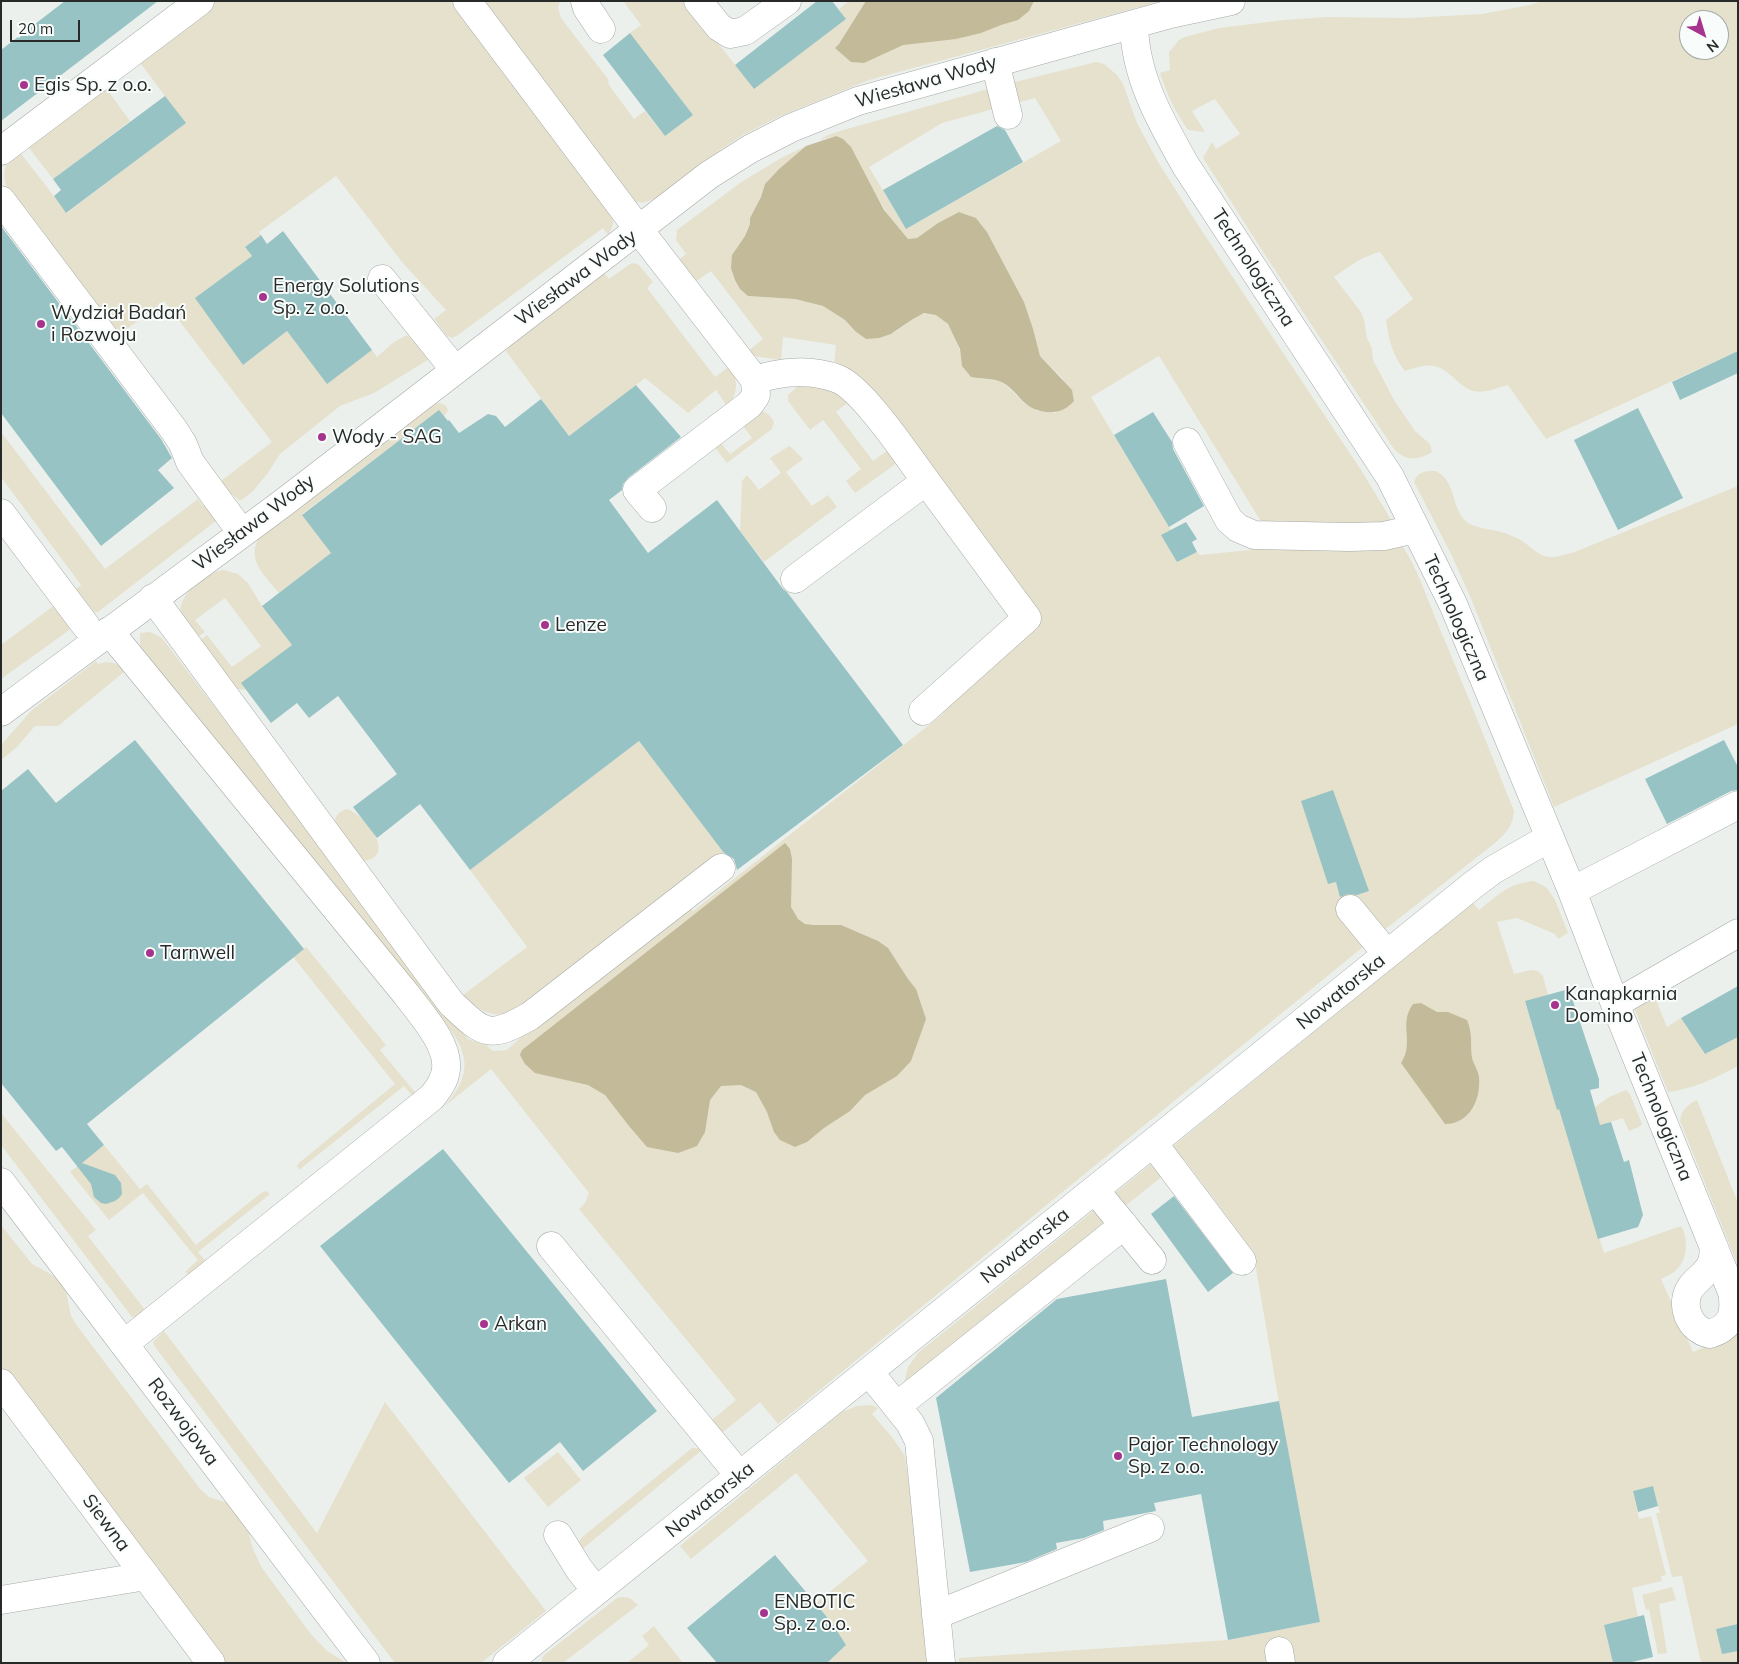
<!DOCTYPE html>
<html>
<head>
<meta charset="utf-8">
<style>
	body { margin:0 }
	#map { position:relative; width:1739px; height:1664px; overflow:hidden; background:#ebf0ed; font-family:Mulish,sans-serif }
	canvas { display:block }
	.frame { position:absolute; inset:0; border:2px solid #282a29; pointer-events:none }
	.north { position:absolute; left:1679px; top:10px; width:50px; height:50px; box-sizing:border-box; background:#f8fdfb; border:1px solid #a5a9a7; border-radius:50%; rotate:141deg; font-size:14px; font-weight:700; line-height:20px; text-align:center; color:#282a29 }
	.north::after { content:''; display:block; margin:auto; width:18px; height:22px; background:#a6348f; clip-path:polygon(50% 0,100% 100%,50% 72%,0 100%) }
	.scale { position:absolute; left:10px; top:20px; width:70px; height:22px; box-sizing:border-box; border:2px solid #282a29; border-top:0; padding-left:6px; font-size:15px; line-height:18px; white-space:nowrap; color:#282a29; -webkit-text-stroke:4px #f8fdfb; paint-order:stroke }
</style>
</head>
<body>
<div id="map">
<canvas width="1739" height="1664"></canvas>
<div class="frame"></div>
<div class="north">N</div>
<div class="scale">20 m</div>
</div>
<script>
const context = document.querySelector('canvas').getContext('2d');
context.lineJoin = 'round';
function paint(path, color) { context.fillStyle = color; context.fill(path, 'evenodd'); }
function trace(path, color, width, dash) { context.strokeStyle = color; context.lineWidth = width; context.lineCap = dash ? 'butt' : 'round'; context.setLineDash(dash || []); context.stroke(path); }
function label(font, color, halo, rows, align = 'center') {
  context.font = font + ' Mulish,sans-serif'; context.lineWidth = 4; context.setLineDash([]); context.textBaseline = 'middle'; context.strokeStyle = halo; context.fillStyle = color; for (const [text, x, y, turn = 0] of rows) {
    context.save(); context.translate(x, y); context.rotate((+turn || 0) * Math.PI / 180); context.textAlign = isNaN(turn) ? turn : align; if (halo) context.strokeText(text, 0, 0); context.fillText(text, 0, 0); context.restore();
  }
}
const green = new Path2D(`
	M213 1H453L612 213C614 222 613 227 608 235L603 228 458 335 452 338 446 335 434 319 446 310 402 262 336 176 259 232 261 235 245 247 252 256 196 298 243 365 287 331 327 383 372 350 377 357 394 342 407 335 431 358 374 393 340 406 280 454 268 473 253 491 242 500H239L229 492 221 481 272 442 164 301 119 335 25 207C8 199 0 180 7 162 10 158 15 154 19 151L67 213 185 123 138 60Z
	M478 1H560L558 8 561 18 608 79 609 85 634 119 645 111 665 136 693 115 630 33 641 25 623 1H685L754 89 845 19 839 9 849 1H1162L869 80 778 117 743 135 723 148 656 198C648 202 643 204 634 201Z
	M1543 1H1738V351L1546 439 1508 385C1497 388 1484 394 1473 391 1466 389 1459 383 1454 378 1436 361 1427 364 1405 371 1392 355 1389 340 1386 320L1413 299 1380 252C1363 256 1348 267 1334 277L1361 312 1364 320 1367 338 1372 348 1373 360 1394 400 1415 431 1430 444 1432 452C1418 461 1405 461 1394 449L1269 261 1203 158 1212 142 1216 149 1240 134 1215 99 1192 111 1205 132 1188 130C1176 113 1166 93 1160 73L1170 70 1169 52 1179 40 1185 37 1219 28 1284 20 1327 17 1408 18 1482 14 1530 5ZM1689 20H1719V50H1689Z
	M1096 62 1104 64 1117 75 1123 84 1137 123 1158 162 1198 225 1363 473 1390 518 1391 524 1262 523 1159 356 1091 397 1171 530 1162 535 1177 562 1197 552 1200 555 1281 547 1401 545C1413 558 1428 600 1435 617 1462 681 1488 746 1514 811 1513 826 1506 833 1495 843L1374 938 778 1424 760 1402 718 1436 710 1424 712 1420 736 1400 579 1209 585 1203 589 1193 491 1069 445 1106C467 1080 472 1061 452 1032L147 658 140 646V633L150 632 162 638 468 1039 486 1045 493 1051 507 1050 527 1032 689 907 693 911 943 714 946 703 1039 618 868 384C857 374 849 368 834 366L836 345 783 337 781 360 753 356 747 352 763 339 711 271 695 282 678 260 686 254 676 240 677 230 740 183 781 158 806 146 779 169 765 184 761 197 750 218V224L745 236 732 255 740 289 748 296 795 299 823 306 845 320 855 331C865 332 879 335 890 334 899 332 912 317 923 314 948 307 962 348 962 366L981 379 998 380 1007 386 1024 403 1037 411 1056 413 1063 379 1040 356 1024 302 987 232 976 218 959 212 938 223 917 238 908 239 891 220 868 181 836 136 819 140 828 135 840 131 992 88 997 108 942 123 869 167 906 229 1061 141 1035 98 1016 103 1011 83Z
	M103 84 130 121 53 179 26 144Z
	M634 263 639 265 653 282 647 288 715 377 730 366C738 379 739 394 727 406L716 390 688 413 645 378 569 436 506 351 513 343 604 273 609 279 630 264Z
	M799 385 835 387 851 400 836 412 873 461 888 450 897 463 855 493 846 481 861 469 823 420 810 430 788 401V395Z
	M439 403C445 404 447 406 448 411L444 416 439 411 302 514 331 553 279 593C265 576 247 561 258 539L431 405Z
	M759 411C766 411 770 415 774 422L772 429 727 463 714 446 720 442 730 454 752 438 741 423Z
	M1 432 105 569 198 499 203 506 207 503 217 520 98 612H94L76 589 81 585 1 477Z
	M789 446 792 448 803 459 786 472 812 506 828 495 837 507 764 562 740 531 742 481 747 475 759 490 781 473 770 458Z
	M1436 471C1455 481 1451 501 1462 517 1472 530 1490 528 1505 533 1509 535 1515 537 1519 539 1530 545 1536 555 1549 557 1556 558 1565 554 1572 553L1738 486V724L1554 807 1470 596 1451 554 1414 482C1418 471 1425 471 1436 471Z
	M223 570 238 574 248 583 262 606 292 645 242 683 246 689 245 690 230 688 196 643 207 635 232 667 261 646 225 598 195 620 205 632 194 640C190 634 183 626 181 620 175 596 203 573 223 570Z
	M56 604 70 627 68 631 1 679V645Z
	M96 661 98 664C108 661 118 661 124 672L58 726H35L16 748 1 760V745L32 710Z
	M639 741 724 852 523 1008C496 1021 483 1014 463 995L527 947 470 870Z
	M347 809C364 814 399 857 363 861L335 822C335 815 340 811 347 809Z
	M1534 881 1547 888 1555 900 1568 933 1558 939 1555 934 1517 918 1497 922 1514 974 1531 970 1538 971 1543 976 1548 995 1525 1002 1557 1109 1595 1107 1609 1097 1626 1090 1630 1094 1642 1124 1639 1127 1629 1131 1623 1118 1567 1136 1604 1253 1681 1226C1688 1238 1688 1258 1678 1268 1674 1273 1667 1276 1661 1279L1693 1352 1738 1333V1663H1701L1682 1576 1672 1577 1656 1513H1660L1653 1487 1633 1491 1639 1519 1651 1516 1666 1575 1661 1576 1662 1581 1632 1588 1638 1617 1604 1625 1613 1663H958L959 1658 1228 1640 1320 1622 1286 1443 1253 1251 1184 1159 904 1383 908 1367 918 1353 1473 903 1479 910C1498 895 1509 883 1534 881Z
	M306 947 386 1045 380 1050 419 1097 415 1099 404 1086 299 1170 297 1166 299 1163 395 1084 293 957Z
	M1654 995 1667 1027 1681 1018 1705 1054 1738 1037V1066C1712 1079 1697 1088 1668 1092L1633 1005Z
	M1697 1100 1738 1203V1266L1680 1121C1682 1109 1687 1105 1697 1100Z
	M1 1113 96 1230 88 1236 149 1315 137 1318 132 1317 1 1145Z
	M104 1145 140 1189 147 1184 196 1245 261 1193 266 1191 270 1194 198 1252 210 1266 189 1275 185 1272 198 1260 143 1193 109 1220 70 1172Z
	M1 1225 32 1264 52 1275 65 1286 71 1316 78 1327 201 1490 209 1497 228 1503 249 1533 253 1549 262 1568 310 1633 327 1651 347 1663H221L1 1368Z
	M164 1331 317 1533 385 1402 546 1611 481 1663H395L155 1347 153 1342Z
	M871 1405 878 1408 872 1414 892 1437 905 1456 932 1663H827L846 1645 832 1623 816 1603 868 1561 796 1473 691 1559 680 1546 842 1412 857 1406Z
	M692 1448H697L702 1450 580 1551 578 1546 581 1538Z
	M558 1452 581 1480 548 1507 524 1478Z
	M1672 1587 1676 1600 1659 1604 1667 1653 1658 1654 1649 1609 1646 1610 1642 1595Z
	M622 1597 630 1598 638 1605 563 1663H541L543 1656 617 1598Z
	M654 1626 683 1663H627L649 1645 642 1636Z`);
const forest = new Path2D(`
	M866 1H1034L1029 11 1018 20 1001 25 981 33 956 39 903 45 864 63 851 62 835 48 839 44Z
	M836 136 843 139 851 147 884 210 908 239 917 238 938 223 959 212 976 218 987 232 1024 302 1033 329 1040 356 1072 390 1074 401C1066 410 1058 413 1046 412 1020 409 1018 388 999 381 991 378 980 379 971 377L962 366 960 349 948 324 936 315 924 313 913 319 891 334 879 338 866 339 855 331 845 320 823 306 795 299 748 296 740 289 735 280 731 268 732 255 745 236 750 224V218L761 197 765 184 779 169 806 146Z
	M785 843 790 849 792 859 791 907 798 919 805 924 813 925H841L878 941 888 948 908 979 916 989 926 1019 911 1061 897 1076 865 1095 850 1111 824 1128 807 1142 795 1147 780 1140 774 1132 767 1112 756 1092 741 1085 721 1086 710 1100 705 1132 697 1146 678 1153 647 1147 629 1126 605 1095 588 1085 535 1073 525 1064 520 1055 522 1050Z
	M1421 1003 1437 1012H1448L1467 1020C1473 1034 1470 1044 1472 1058 1474 1065 1478 1070 1479 1077 1481 1099 1470 1124 1445 1124L1401 1063C1415 1042 1398 1024 1413 1004Z`);
const building = new Path2D(`
	M65 1H158L1 121V50Z
	M817 1H832L846 19 754 89 735 65Z
	M630 33 693 115 665 136 603 55Z
	M165 96 186 123 66 213 54 196 61 190 53 179Z
	M997 126 1005 130 1023 162 906 229 883 190Z
	M1 226 161 439 172 458 158 470 174 488 101 546 1 413Z
	M283 231 372 350 327 384 287 331 243 365 195 298 252 256 245 247 261 235 267 244Z
	M1738 351V373L1680 400 1672 382Z
	M636 385 681 437 628 478 623 484 622 490 609 500 648 553 717 500 783 589 787 592 903 745 737 870 734 859 724 853 639 741 470 870 420 804 377 838 353 807 397 774 338 696 309 718 297 703 271 723 241 683 292 645 262 606 331 553 302 515 439 410 448 421 449 420 459 433 488 414 496 416 505 427 541 399 569 436Z
	M1638 408 1683 498 1618 530 1574 440Z
	M1153 412 1172 442 1173 449 1204 506 1169 527 1114 435Z
	M1186 522 1197 539 1192 542 1197 552 1177 562 1161 535Z
	M135 740 304 949 87 1124 104 1145 82 1163 115 1175 121 1183 122 1194 119 1198 115 1201 106 1204 101 1203 94 1197 91 1184 62 1147 56 1151 1 1083V791L28 769 56 803Z
	M1724 740 1738 767V790L1731 791 1667 824 1645 779Z
	M1333 790 1369 891 1357 895 1348 894 1340 897 1336 882 1328 884 1301 801Z
	M1738 986V1037L1705 1054 1681 1018Z
	M1569 989 1599 1079V1088L1590 1090 1600 1125 1611 1122 1624 1162 1629 1160 1643 1215 1638 1227 1598 1239 1559 1109 1557 1110 1525 1001Z
	M443 1149 657 1411 583 1471 560 1442 509 1483 320 1246Z
	M1174 1196 1233 1273 1208 1292 1151 1214Z
	M1166 1279 1192 1417 1279 1401 1320 1622 1228 1640 1201 1494 1154 1503 1156 1511 1103 1521 1104 1530 1084 1538 1056 1543 1057 1549 1026 1562 970 1572 936 1398 1057 1299Z
	M1653 1486 1658 1506 1638 1512 1633 1491Z
	M775 1555 832 1623 846 1645 827 1663H717L687 1628Z
	M1644 1615 1653 1657 1628 1663H1613L1604 1625Z
	M1738 1624V1651L1722 1654 1716 1629Z`);
const minor = new Path2D(`
	M467 1 639 230 755 380 756 395 750 404 637 490 652 508
	M585 1 587 8 601 29
	M698 1 719 27 730 34 745 31 787 1
	M1134 25C1135 77 1161 122 1186 166L1390 477 1453 604 1572 891 1615 1004 1732 1292C1736 1313 1732 1327 1710 1334 1689 1330 1679 1304 1691 1287 1697 1279 1706 1274 1710 1266 1714 1260 1713 1253 1714 1247
	M995 62 1008 115
	M1 151 200 1
	M1 200 174 430 183 444 190 462 242 533
	M382 279 455 370
	M755 380C781 371 812 369 838 379 863 389 908 457 926 481L795 579
	M1187 442 1229 520 1238 528 1254 535 1350 537 1384 536 1415 529
	M1 513 86 626
	M153 598 451 1003C484 1034 488 1040 530 1016L721 868
	M109 631 406 994C420 1013 449 1044 446 1069 445 1080 439 1088 432 1097L124 1344
	M923 711 1027 618 926 481
	M1 712 283 503 709 175 750 149 791 128 858 101 1170 14 1231 1
	M1572 891 1738 805
	M1350 909 1387 954
	M1615 1004 1738 933
	M1153 1143 1242 1261
	M1 1182 366 1663
	M1095 1190 1152 1260
	M551 1246 740 1476
	M869 1372 910 1423 919 1441 941 1663
	M1 1383 211 1663
	M897 1406 1124 1225
	M558 1535 579 1569 596 1591
	M1 1600 146 1576
	M936 1615 1150 1528
	M1279 1651 1281 1663
	M507 1663 1473 885 1493 870 1549 838`);
const markers = [
	[24,85,5,"#a6348f"],
	[263,297,5,"#a6348f"],
	[41,324,5,"#a6348f"],
	[322,437,5,"#a6348f"],
	[545,625,5,"#a6348f"],
	[150,953,5,"#a6348f"],
	[1555,1005,5,"#a6348f"],
	[484,1324,5,"#a6348f"],
	[1118,1456,5,"#a6348f"],
	[764,1613,5,"#a6348f"]
];
const streetNames = [
	["Wiesława Wody",926,82,-16],
	["Technologiczna",1253,268,57],
	["Wiesława Wody",576,278,-37],
	["Wiesława Wody",254,523,-37],
	["Technologiczna",1456,618,66],
	["Nowatorska",1341,992,-39],
	["Technologiczna",1661,1117,68],
	["Nowatorska",1025,1246,-39],
	["Rozwojowa",183,1422,53],
	["Nowatorska",710,1500,-39],
	["Siewna",106,1523,53]
];
const poiNames = [
	["Egis Sp. z o.o.",34,85],
	["Energy Solutions",273,286],
	["Sp. z o.o.",273,308],
	["Wydział Badań",51,313],
	["i Rozwoju",51,335],
	["Wody - SAG",332,437],
	["Lenze",555,625],
	["Tarnwell",160,953],
	["Kanapkarnia",1565,994],
	["Domino",1565,1016],
	["Arkan",494,1324],
	["Pajor Technology",1128,1445],
	["Sp. z o.o.",1128,1467],
	["ENBOTIC",774,1602],
	["Sp. z o.o.",774,1624]
];
paint(green, '#e6e1cc');
paint(forest, '#c2ba99');
paint(building, '#97c3c5');
trace(minor, '#a5a9a7', 29);
trace(minor, '#fff', 28);
for (const [x, y, r, color] of markers) { const dot = new Path2D(); dot.arc(x, y, r, 0, 2 * Math.PI); context.fillStyle = color; context.fill(dot); trace(dot, '#f8fdfb', 2); }
label('19px', '#282a29', '#f8fdfb', streetNames);
label('19px', '#282a29', '#f8fdfb', poiNames, 'left');
</script>
</body>
</html>
